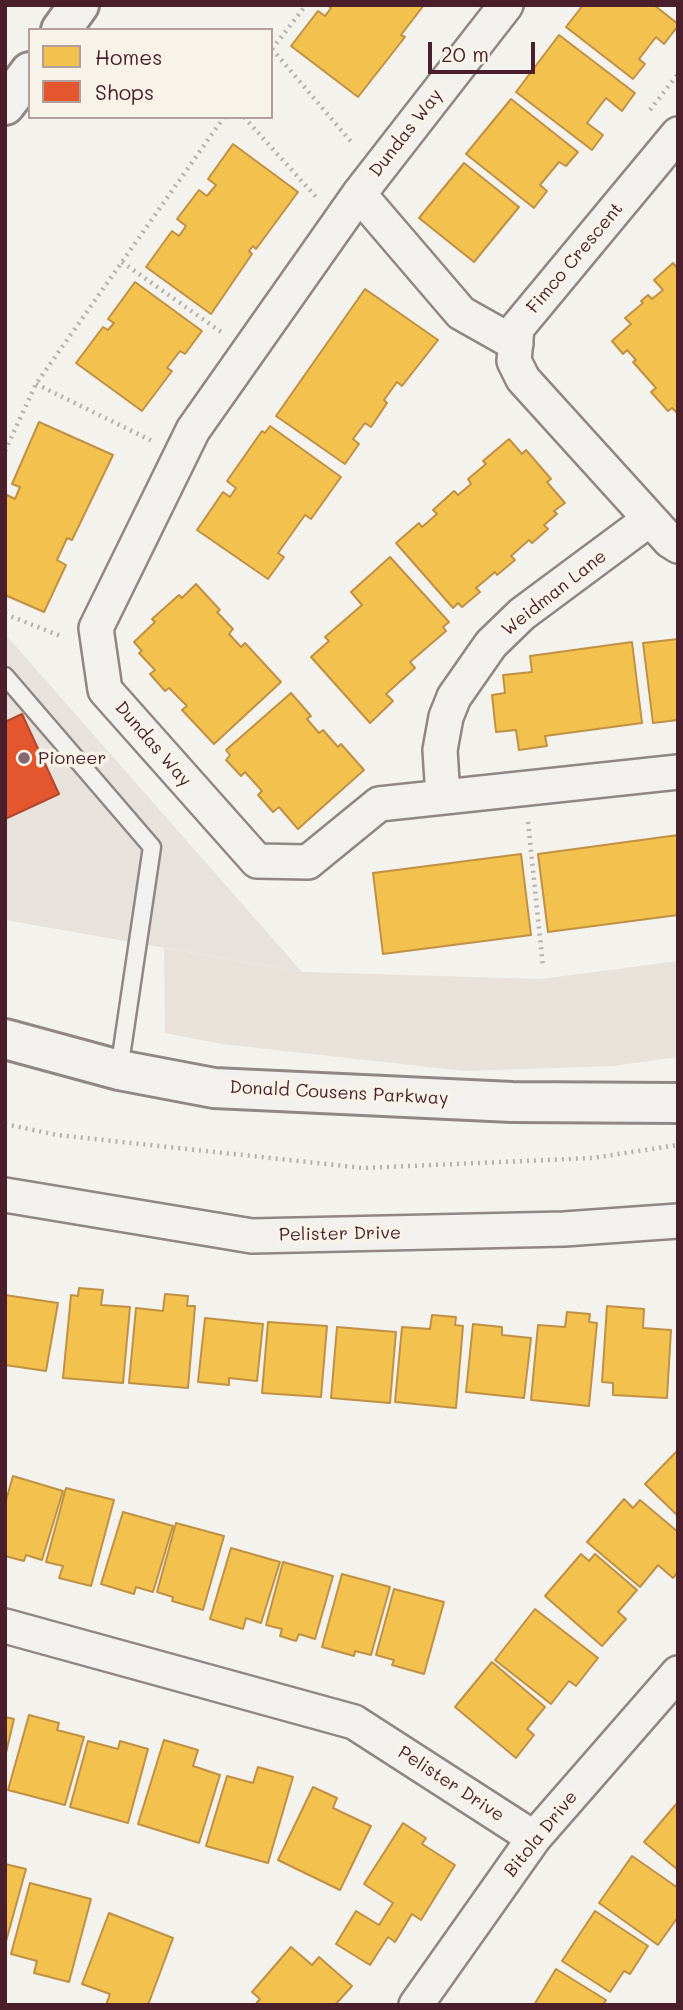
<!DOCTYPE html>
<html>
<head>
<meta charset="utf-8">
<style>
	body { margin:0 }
	#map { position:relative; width:683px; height:2010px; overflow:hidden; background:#f4f2ec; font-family:Mali,sans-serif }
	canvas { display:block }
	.frame { position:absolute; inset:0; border:7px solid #4a1f2b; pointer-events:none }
	.legend { position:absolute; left:28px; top:28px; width:245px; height:91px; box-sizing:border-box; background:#f7f3e8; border:2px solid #b29e9c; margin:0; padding:9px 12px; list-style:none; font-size:21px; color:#4a1f2b }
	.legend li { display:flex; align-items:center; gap:14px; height:35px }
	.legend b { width:35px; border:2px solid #b29e9c }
	.scale { position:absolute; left:428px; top:42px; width:107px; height:32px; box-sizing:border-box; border:4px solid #4a1f2b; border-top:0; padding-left:9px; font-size:21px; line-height:24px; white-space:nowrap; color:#4a1f2b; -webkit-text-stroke:5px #f7f3e8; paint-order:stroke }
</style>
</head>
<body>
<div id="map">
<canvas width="683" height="2010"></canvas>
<div class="frame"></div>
<ul class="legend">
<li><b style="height:19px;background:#f2c14e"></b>Homes</li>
<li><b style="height:19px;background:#e4572e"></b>Shops</li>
</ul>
<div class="scale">20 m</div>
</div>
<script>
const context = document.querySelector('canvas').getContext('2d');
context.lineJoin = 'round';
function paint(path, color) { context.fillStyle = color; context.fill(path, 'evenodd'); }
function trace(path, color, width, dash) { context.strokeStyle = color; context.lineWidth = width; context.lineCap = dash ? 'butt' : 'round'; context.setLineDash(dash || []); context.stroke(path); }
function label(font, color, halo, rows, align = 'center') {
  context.font = font + ' Mali,sans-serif'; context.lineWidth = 7; context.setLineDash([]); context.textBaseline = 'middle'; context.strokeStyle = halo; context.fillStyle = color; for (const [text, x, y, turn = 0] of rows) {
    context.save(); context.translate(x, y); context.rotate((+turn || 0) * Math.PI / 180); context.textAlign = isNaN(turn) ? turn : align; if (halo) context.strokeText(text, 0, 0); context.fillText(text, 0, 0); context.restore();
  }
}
const built = new Path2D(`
	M5 634 302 972 5 920Z`);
const green = new Path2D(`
	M164 948 302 972 541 979 678 961V1057L613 1066 465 1071 222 1044 165 1033Z`);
const homes = new Path2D(`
	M328 5H424L401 35 405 37 358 97 291 46 318 11 325 16 331 8Z
	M583 5H654L678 24V26L664 44 656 37 639 59 645 64 633 79 566 27Z
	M559 35 635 93 622 111 606 98 587 123 603 135 592 150 516 92Z
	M511 99 578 152 566 166 559 162 540 185 547 191 534 208 466 154Z
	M233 144 298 192 256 249 253 246 249 251 252 254 211 314 146 267 172 231 179 236 186 226 177 219 199 190 207 196 216 185 208 179Z
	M464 163 519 207 474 262 419 218Z
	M673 263 678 269V414L672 408 668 411 651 392 656 388 633 362 636 360 627 350 623 354 612 341 631 324 625 318 643 303 641 301 648 295 652 299 663 290 654 280Z
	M135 282 202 331 185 354 180 351 167 368 172 371 142 411 76 363 103 327 108 330 114 323 108 319Z
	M365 289 438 340 402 386 397 382 384 400 387 403 371 427 365 423 353 439 359 444 345 464 276 416Z
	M39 422 113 455 72 540 67 538 57 560 66 565 44 612 5 595V498L7 495 15 499 20 487 12 484Z
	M270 426 341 477 311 519 305 515 278 553 284 557 268 579 197 530 223 492 230 497 236 488 227 481 262 431 265 433Z
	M509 439 522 454 526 450 551 479 547 482 565 503 554 511 557 514 544 525 548 529 532 543 529 540 511 556 515 560 497 575 495 572 476 588 480 592 462 607 458 603 453 608 396 543 419 523 422 527 437 514 433 510 454 491 458 495 471 484 468 479 486 464 483 461Z
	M390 557 449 622 443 627 446 631 410 662 415 668 386 694 393 701 370 723 311 657 329 641 325 637 362 605 351 592Z
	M196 584 220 610 217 612 233 629 229 634 241 647 245 643 281 682 214 744 182 710 187 706 169 688 165 691 150 674 155 670 139 653 142 651 134 642 155 622 152 619 179 595 182 598Z
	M678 639V720L653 723 643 643Z
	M632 642 642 723 545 736 547 746 519 750 516 730 496 732 492 695 505 693 503 675 532 672 530 656Z
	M291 693 311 716 307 719 319 733 323 730 338 747 341 744 364 770 298 829 279 807 273 812 258 795 262 791 245 772 241 776 226 760 230 755 226 750Z
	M678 835V915L548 932 538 854Z
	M521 854 531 935 383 954 373 873Z
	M79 1288 103 1290 101 1305 130 1307 123 1383 63 1378 71 1295 78 1296Z
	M165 1294 188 1296 187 1306H195L188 1388 129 1383 136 1308 163 1311Z
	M5 1295 58 1303 46 1371 5 1365Z
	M607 1306 644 1309 643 1328 671 1330 667 1398 613 1395V1383L602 1382Z
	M567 1312 590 1314 589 1322 597 1323 589 1406 531 1400 538 1325 565 1327Z
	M432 1315 456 1317 455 1325 463 1326 456 1408 395 1402 402 1327 430 1329Z
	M205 1318 263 1324 257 1381 229 1378V1385L198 1382Z
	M268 1322 327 1326 321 1397 262 1393Z
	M473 1324 502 1327V1335L531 1338 524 1398 466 1392Z
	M337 1327 396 1332 390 1403 331 1398Z
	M678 1450V1516L645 1484Z
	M13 1476 63 1491 42 1560 26 1555 24 1561 5 1556V1504Z
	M66 1488 114 1500 91 1586 59 1578 63 1566 46 1562Z
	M624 1499 633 1508 640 1500 678 1532V1572L673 1578 658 1565 640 1587 587 1542Z
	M123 1512 173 1526 153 1592 136 1587 134 1594 101 1584Z
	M176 1523 224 1536 203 1610 172 1601 173 1597 157 1592Z
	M231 1548 280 1562 261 1623 246 1618 243 1629 210 1619Z
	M581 1554 589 1561 595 1554 637 1590 618 1612 626 1619 602 1646 545 1596Z
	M283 1562 333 1576 315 1639 299 1634 296 1641 280 1636 282 1629 266 1625Z
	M342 1574 390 1587 371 1655 355 1651 354 1656 322 1647Z
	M394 1589 444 1602 424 1674 392 1665 394 1660 376 1655Z
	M535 1609 598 1658 576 1686 569 1681 551 1704 495 1660Z
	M492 1662 545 1707 527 1729 534 1735 516 1758 455 1707Z
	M29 1715 59 1723 57 1730 84 1737 65 1805 8 1790Z
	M5 1717 14 1719 5 1757Z
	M164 1740 198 1750 193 1766 220 1775 199 1843 138 1824Z
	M88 1741 118 1749 120 1741 148 1749 128 1823 70 1807Z
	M258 1767 293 1777 268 1863 206 1846 227 1776 253 1783Z
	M313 1787 337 1798 333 1808 371 1826 340 1890 278 1860Z
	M678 1802V1870L644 1842Z
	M403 1823 426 1838 422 1844 455 1865 421 1920 412 1914 395 1942 388 1937 370 1965 336 1944 356 1911 379 1925 393 1903 364 1884Z
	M632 1856 678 1888V1917L658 1945 599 1903Z
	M5 1864 26 1869 5 1945Z
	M30 1883 91 1899 69 1982 34 1973 37 1961 11 1954Z
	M595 1911 648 1946 630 1974 624 1971 610 1992 562 1961Z
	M109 1913 173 1938 148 2005H106L110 1994 82 1984Z
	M291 1947 312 1965 319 1957 352 1986 335 2005H255L260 1999 252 1992Z
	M556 1969 606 2000 603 2005H534Z`);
const shops = new Path2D(`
	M22 714 59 794 5 819V722Z`);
const path = new Path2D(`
	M272 49 353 144
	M272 49 306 5
	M650 110 678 74
	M244 117 316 197
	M122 262 221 332
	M36 384 152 441
	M5 451 36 384 224 117
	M5 614 63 637
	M528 822 543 967
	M5 1124 57 1135 364 1168 592 1158 678 1145`);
const service = new Path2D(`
	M5 676 152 847 119 1070`);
const minor = new Path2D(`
	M506 5 359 194 461 313 516 344
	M678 134 517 328 514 361 523 379 650 519 670 541 678 546
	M359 194 193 430 96 628 105 690 257 861 308 862 379 804 678 772
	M443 797 440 750 446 717 454 697 491 644 522 614 650 519
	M5 1195 252 1236 564 1229 678 1221
	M5 1626 354 1722 534 1838
	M416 2005 534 1838 678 1673`);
const secondary = new Path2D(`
	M61 30 79 5
	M5 105 30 72
	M5 1039 119 1070 214 1088 512 1102 678 1103`);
const markers = [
	[24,758,7,"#86696f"]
];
const streetNames = [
	["Dundas Way",406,133,-52],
	["Fimco Crescent",575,258,-50],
	["Weidman Lane",554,593,-38],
	["Dundas Way",153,744,49],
	["Donald Cousens Parkway",339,1093,3],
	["Pelister Drive",340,1234,-1],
	["Pelister Drive",451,1784,33],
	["Bitola Drive",541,1834,-51]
];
const poiNames = [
	["Pioneer",38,758]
];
paint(built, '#e7e2db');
paint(green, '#e8e2da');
paint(homes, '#f2c14e');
trace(homes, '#c09044', 2);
paint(shops, '#e4572e');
trace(shops, '#b6462d', 2);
trace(service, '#8f8685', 21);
trace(minor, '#8f8685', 38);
trace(secondary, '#8f8685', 44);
trace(path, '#b6b0ae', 4.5, [2, 5]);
trace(service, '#f2f1ed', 16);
trace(minor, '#f2f1ed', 33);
trace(secondary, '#f2f1ed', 38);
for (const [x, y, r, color] of markers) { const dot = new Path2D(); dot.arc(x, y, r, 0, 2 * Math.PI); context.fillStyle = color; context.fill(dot); trace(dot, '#f7f3e8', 2.5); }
label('18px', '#4a1f2b', '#f7f3e8', streetNames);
label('18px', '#4a1f2b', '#f7f3e8', poiNames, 'left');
</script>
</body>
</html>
